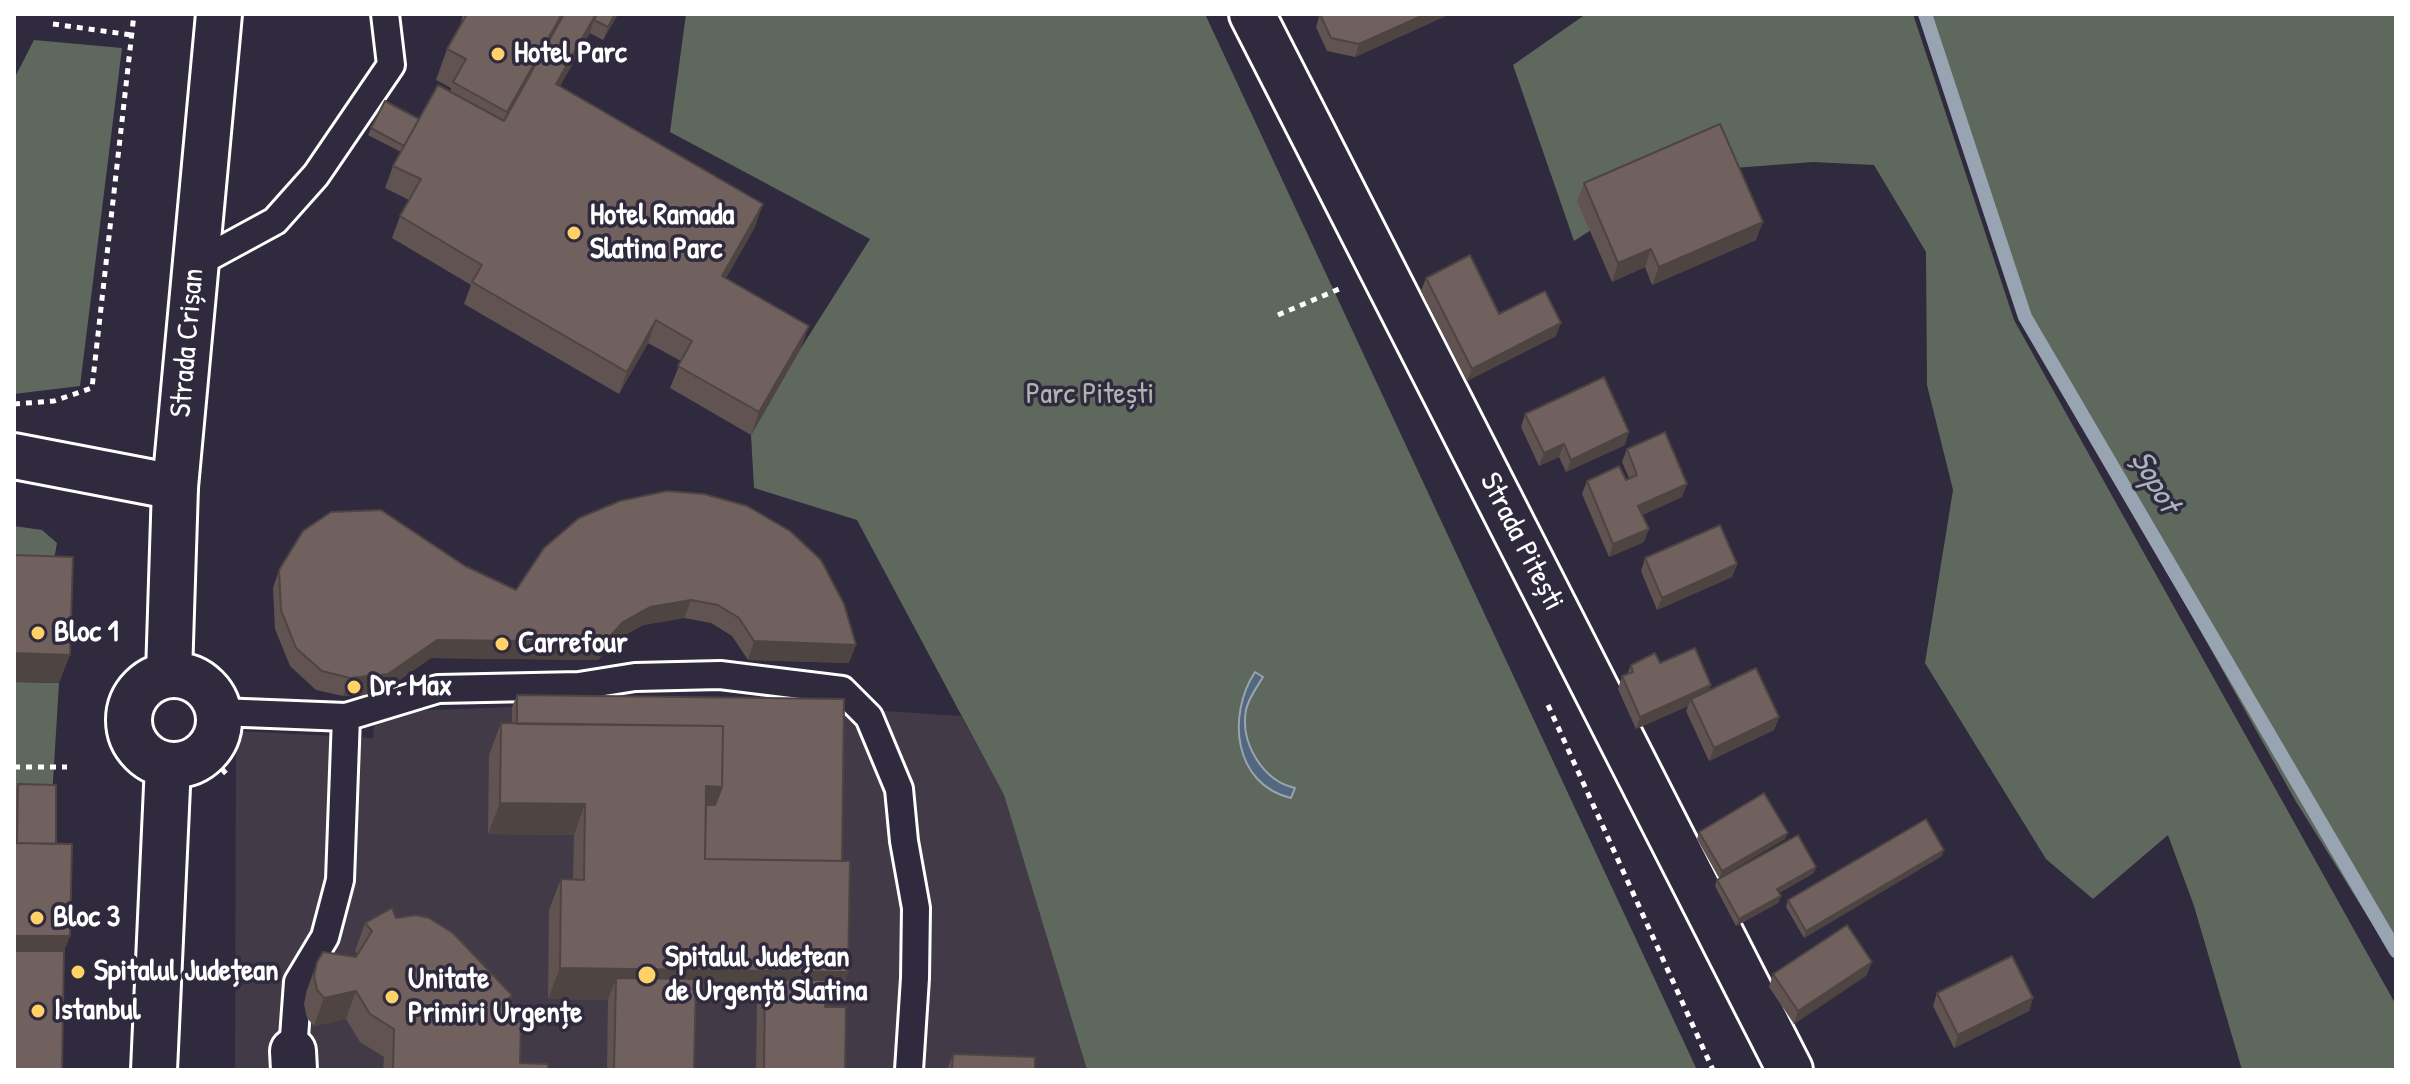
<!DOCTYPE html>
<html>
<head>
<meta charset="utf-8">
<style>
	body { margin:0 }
	#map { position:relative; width:2410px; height:1084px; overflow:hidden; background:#2f2a3d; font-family:"Patrick Hand",sans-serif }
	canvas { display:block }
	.frame { position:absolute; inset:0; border:16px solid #fff; pointer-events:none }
</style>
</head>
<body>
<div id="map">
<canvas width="2410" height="1084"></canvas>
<div class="frame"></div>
</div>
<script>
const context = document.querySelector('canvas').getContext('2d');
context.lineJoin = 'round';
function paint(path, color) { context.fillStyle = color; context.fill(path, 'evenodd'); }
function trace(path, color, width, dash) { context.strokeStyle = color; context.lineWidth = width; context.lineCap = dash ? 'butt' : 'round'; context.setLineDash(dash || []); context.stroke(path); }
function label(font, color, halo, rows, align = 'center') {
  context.font = font + ' "Patrick Hand",sans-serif'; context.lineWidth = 7; context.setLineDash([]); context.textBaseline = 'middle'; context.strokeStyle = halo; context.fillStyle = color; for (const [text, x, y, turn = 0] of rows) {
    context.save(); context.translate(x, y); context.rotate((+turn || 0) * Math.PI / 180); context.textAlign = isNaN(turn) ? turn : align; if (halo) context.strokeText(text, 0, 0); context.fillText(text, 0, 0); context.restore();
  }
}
const built = new Path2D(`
	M512 707 885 711 961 716 1004 795 1087 1070H235L236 731 373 738 375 712Z`);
const green = new Path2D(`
	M686 14H1205L1697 1070H1087L1004 795 857 520 754 488 751 435 801 348 870 239 670 132Z
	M1586 14H1913L2014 320 2396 1005V1070H2242L2194 906 2168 835 2093 899 2046 859 1925 663 1953 490 1927 385 1926 252 1874 165 1813 162 1681 172 1574 241 1513 65Z
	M1930 14H2396V962L2295 800 2025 317Z
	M34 40 122 48 80 386 14 394V79Z
	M14 526 42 530 57 543 51 576 14 575Z
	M14 682 59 683 52 798 14 797Z`);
const water = new Path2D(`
	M1255 672 1263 677C1257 687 1248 699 1246 710 1240 743 1263 781 1295 788L1291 798C1233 784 1227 715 1255 672Z`);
const stream = new Path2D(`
	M1925 14 2025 317 2396 951`);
const path = new Path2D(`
	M53 24 132 35
	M1278 315 1339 289
	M14 404 54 401 92 388 134 14
	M1548 705 1713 1070
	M214 760 229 777
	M14 767H67`);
const lane = new Path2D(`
	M194 265 275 221 316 175 391 65 385 14
	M219 712 346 717 438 689 579 686 635 677 720 675 842 690 869 717 899 789 904 841 916 908 915 978 909 1070
	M293 1051 298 982 325 937 340 880 346 717`);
const street = new Path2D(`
	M1252 14 1790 1070
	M14 456 175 487
	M293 1051 294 1070`);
const secondary = new Path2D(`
	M169 674 175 487 219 14
	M129 720a45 45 0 1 1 90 0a45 45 0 1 1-90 0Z
	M154 1070 168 765`);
const wall = new Path2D(`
	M463 14H618L603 40 590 33 560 86 755 227 726 278 801 348 751 435 670 388 681 361 648 343 619 394 464 304 471 285 392 238 400 216 409 200 385 188 393 166 401 152 368 135 371 128 419 119 450 92 451 88 436 80 447 49 460 27Z
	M1320 14H1450L1355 57 1327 51 1316 27Z
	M1584 183 1756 240 1652 285 1645 267 1612 282 1577 201Z
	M1426 278 1499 314 1556 336 1467 381 1421 291Z
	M1525 414 1625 445 1566 472 1559 457 1539 466 1521 427Z
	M1627 449 1682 497 1642 515 1644 542 1609 557 1582 494 1587 481 1626 480 1629 478 1622 462Z
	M579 518 849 663 748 660 732 636 711 623 684 618 643 625 616 640 598 660 431 658 381 693 343 696 316 690 290 666 275 629 273 588 279 570 465 566 516 590Z
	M1645 558 1737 564 1732 577 1657 610 1641 571Z
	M1660 663 1711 685 1709 690 1779 717 1774 730 1709 761 1686 711 1688 706 1636 729 1618 689 1622 676 1627 674 1631 665Z
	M517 695 841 861 848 972 837 1003H825V1007L845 1070H756L757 1002 695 1001 694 1070H607L608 1000 548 999 549 910 561 879H573L574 835 488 834 489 755 501 723 512 724V707Z
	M18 784 56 844 70 936 14 1070V795Z
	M1699 832 1785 839 1719 878 1697 839Z
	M1942 856 1804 938 1786 907 1788 900Z
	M1814 873 1779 893 1781 896 1778 903 1736 926 1715 886 1717 880Z
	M396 918 512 995 507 1009 520 1063 548 1070H383L384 1057 360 1042 346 1019 314 1026 307 1018 304 1004 307 990 317 962 356 957 358 954 355 951 365 923Z
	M1773 974 1867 975 1794 1024 1769 987Z
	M1937 993 2033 998 2029 1011 1954 1048 1933 1006Z
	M953 1054 1035 1070H947Z`);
const shadedWall = new Path2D(`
	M562 14H567L496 143 507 112Z
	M596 14 590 33 548 106 556 84Z
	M615 14H618L603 40 608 27Z
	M1426 14H1450L1355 57 1359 44Z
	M763 204 755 227 714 298 722 276Z
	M1763 222 1756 240 1652 285 1659 267Z
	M1651 249 1645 267 1612 282 1618 263Z
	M656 320 648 343 619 394 627 372Z
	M1561 323 1556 336 1467 381 1472 369Z
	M809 326 801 348 751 435 759 412Z
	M1629 432 1625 445 1566 472 1571 460Z
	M1564 444 1559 457 1539 466 1544 453Z
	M1687 484 1682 497 1634 519 1638 506Z
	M1649 529 1644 542 1609 557 1613 544Z
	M1737 564 1732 577 1657 610 1662 598Z
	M691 600 684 618 643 625 616 640 598 660 431 658 381 693 343 696 350 678 437 640 623 622 650 607Z
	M754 641 856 645 849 663 748 660Z
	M14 653 70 655 59 683 14 682Z
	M1711 685 1706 698 1691 699 1688 706 1636 729 1640 717Z
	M1779 717 1774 730 1709 761 1714 748Z
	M706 786 722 787 711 818H699Z
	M500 803 585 804 574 835 488 834Z
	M1788 833 1785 839 1719 878 1722 871Z
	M1944 850 1942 856 1804 938 1806 931Z
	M1816 867 1814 873 1774 895 1777 889Z
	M1781 896 1778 903 1736 926 1739 919Z
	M14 936H70L59 964H14Z
	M1872 962 1867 975 1794 1024 1798 1011Z
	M560 968 848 972 837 1003 765 1002V980L757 1002 615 1000 616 978 608 1000 548 999Z
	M356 991 346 1019 314 1026 324 998Z
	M512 995 502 1023 503 1005Z
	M2033 998 2029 1011 1954 1048 1958 1035Z`);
const building = new Path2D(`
	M467 14H562L507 112 453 82 466 59 447 49Z
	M564 14H596L556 84 763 204 722 276 809 326 759 412 678 366 692 341 656 320 627 372 472 282 482 265 400 216 421 179 393 166 438 85 504 121Z
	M597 14H615L608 27 594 20Z
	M1320 14H1426L1359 44 1331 38Z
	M385 101 419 119 404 146 371 128Z
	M1720 124 1763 222 1659 267 1651 249 1618 263 1584 183Z
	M1470 255 1499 314 1545 291 1561 323 1472 369 1426 278Z
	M1604 377 1629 432 1571 460 1564 444 1544 453 1525 414Z
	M1665 432 1687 484 1638 506 1649 529 1613 544 1587 481 1619 466 1626 480 1637 475 1627 449Z
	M667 491 704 494 747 506 790 531 821 560 844 604 856 645 754 641 739 618 718 605 691 600 650 607 623 622 605 642 437 640 388 674 350 678 322 671 296 648 281 610 279 570 303 531 331 512 381 510 465 566 516 590 544 548 579 518 620 501Z
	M1720 525 1737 564 1662 598 1645 558Z
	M14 555 73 557 70 655 14 653Z
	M1695 648 1711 685 1640 717 1622 676 1633 672 1631 665 1655 653 1660 663Z
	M1756 668 1779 717 1714 748 1691 699Z
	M517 695 844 699 842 861 705 859 706 805H715L722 787 723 726 517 724Z
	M501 723 723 726 722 787 706 786 705 859 850 861 848 972 560 968 561 879 584 880 585 804 500 803Z
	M18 784 56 785V844L17 843Z
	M1764 793 1788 833 1722 871 1699 832Z
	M1926 819 1944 850 1806 931 1788 900Z
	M1798 835 1816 867 1777 889 1781 896 1739 919 1717 880Z
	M14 843 72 844 70 936H14Z
	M392 908 396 918 416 915 429 918 453 933 512 995 503 1005 521 1023 520 1063 548 1064V1070H393L394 1029 370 1014 356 991 324 998 317 990 314 976 317 962 323 952 356 957 372 931 365 923Z
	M1847 925 1872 962 1798 1011 1773 974Z
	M14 951H64L62 1070H14Z
	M2012 956 2033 998 1958 1035 1937 993Z
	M616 978 696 979 694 1070H614Z
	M765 980H825V1007H846L845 1070H764Z
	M953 1054 1035 1057V1070H952Z`);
const markers = [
	[498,54,8,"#ffd166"],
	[574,233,8,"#ffd166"],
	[38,633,8,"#ffd166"],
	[502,644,8,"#ffd166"],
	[354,687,8,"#ffd166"],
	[37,918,8,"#ffd166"],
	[78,972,8,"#ffd166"],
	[647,975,10,"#ffd166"],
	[392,997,8,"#ffd166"],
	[38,1011,8,"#ffd166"]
];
const poiNames = [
	["Hotel Parc",514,54],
	["Hotel Ramada",590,216],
	["Slatina Parc",590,250],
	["Bloc 1",54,633],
	["Carrefour",518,644],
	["Dr. Max",370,687],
	["Bloc 3",53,918],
	["Spitalul Județean",665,958],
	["de Urgență Slatina",665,992],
	["Spitalul Județean",94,972],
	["Unitate",408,980],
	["Primiri Urgențe",408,1014],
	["Istanbul",54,1011]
];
const streetNames = [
	["Strada Crișan",188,343,-85],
	["Strada Pitești",1521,542,63]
];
const parkNames = [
	["Parc Pitești",1090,395]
];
const waterNames = [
	["Șopot",2154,482,60]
];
paint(built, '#423a47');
paint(green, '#5f685c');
paint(water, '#53687e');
trace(water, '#98a4b2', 2);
trace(stream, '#98a4b2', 14);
trace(lane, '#fff', 32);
trace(street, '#fff', 50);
trace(secondary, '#fff', 50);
trace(path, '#fff', 5, [6, 6]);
trace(lane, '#2f2a3d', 26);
trace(street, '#2f2a3d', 44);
trace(secondary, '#2f2a3d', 44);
paint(wall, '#605351');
paint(shadedWall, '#4e4442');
paint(building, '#70615e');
trace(building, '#4e4442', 2);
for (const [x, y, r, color] of markers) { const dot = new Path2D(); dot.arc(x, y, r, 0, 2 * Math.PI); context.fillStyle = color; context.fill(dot); trace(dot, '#2f2a3d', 3); }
label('bold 30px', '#fff', '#2f2a3d', poiNames, 'left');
label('30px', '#fff', '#2f2a3d', streetNames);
label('30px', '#afb4ae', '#2f2a3d', parkNames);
label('italic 32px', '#a9b4be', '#2f2a3d', waterNames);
</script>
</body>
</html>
